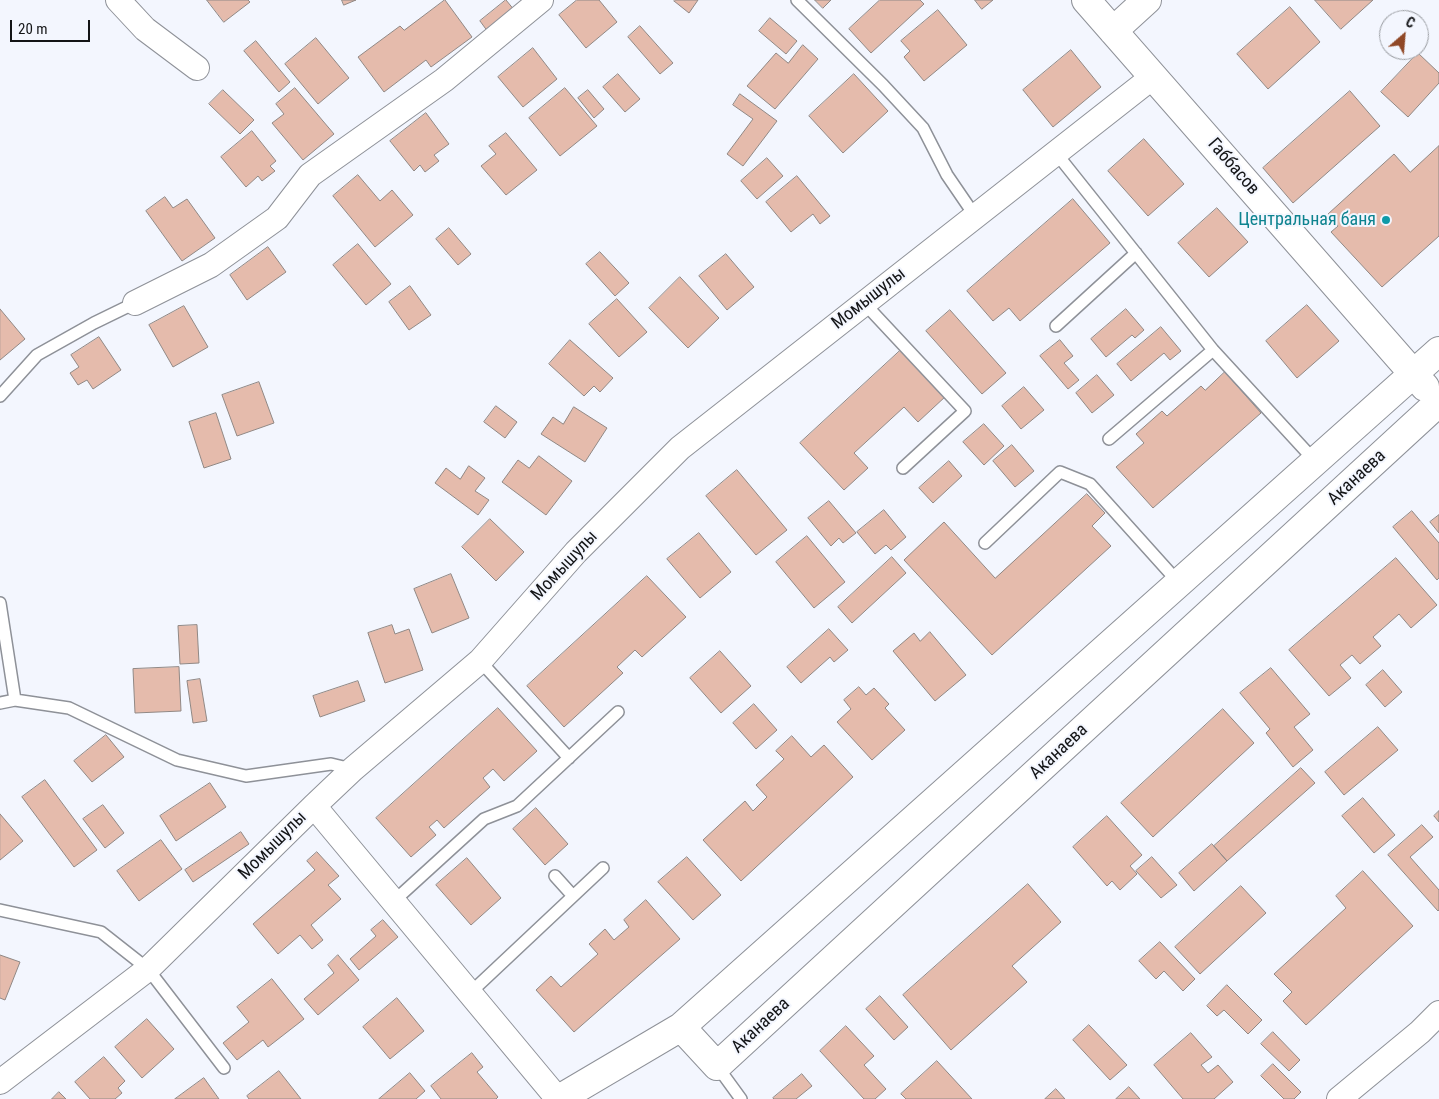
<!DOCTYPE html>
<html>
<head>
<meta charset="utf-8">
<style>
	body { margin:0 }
	#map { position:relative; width:1439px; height:1099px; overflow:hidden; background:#f3f6fe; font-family:"Roboto Condensed",sans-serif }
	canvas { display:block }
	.north { position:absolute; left:1379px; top:10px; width:50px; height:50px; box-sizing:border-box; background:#f3f6fe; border:1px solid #999ca1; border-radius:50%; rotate:27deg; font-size:14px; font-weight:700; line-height:20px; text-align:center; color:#131416 }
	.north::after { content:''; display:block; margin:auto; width:18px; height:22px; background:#904826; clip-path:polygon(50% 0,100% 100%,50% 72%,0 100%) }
	.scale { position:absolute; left:10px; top:20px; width:80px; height:22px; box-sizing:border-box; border:2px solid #131416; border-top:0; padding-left:6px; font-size:15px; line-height:18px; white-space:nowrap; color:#131416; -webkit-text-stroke:4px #f3f6fe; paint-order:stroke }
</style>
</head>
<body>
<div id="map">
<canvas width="1439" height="1099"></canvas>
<div class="north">С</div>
<div class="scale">20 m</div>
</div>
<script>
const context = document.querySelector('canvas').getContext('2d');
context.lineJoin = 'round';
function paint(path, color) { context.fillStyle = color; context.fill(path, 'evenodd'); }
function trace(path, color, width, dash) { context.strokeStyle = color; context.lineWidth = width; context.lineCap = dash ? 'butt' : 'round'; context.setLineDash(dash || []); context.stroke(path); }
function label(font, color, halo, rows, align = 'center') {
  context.font = font + ' "Roboto Condensed",sans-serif'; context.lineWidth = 4; context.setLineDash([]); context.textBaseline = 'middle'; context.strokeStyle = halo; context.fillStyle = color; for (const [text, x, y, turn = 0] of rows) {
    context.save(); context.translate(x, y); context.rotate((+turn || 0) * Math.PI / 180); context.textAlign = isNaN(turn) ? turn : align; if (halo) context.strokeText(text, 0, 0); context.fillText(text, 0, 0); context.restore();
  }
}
const building = new Path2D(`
	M207 0H248L250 2 224 22Z
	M342 0H356L344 5Z
	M445 0 472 37 431 67 426 60 384 92 358 57 400 26 404 30Z
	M506 0 515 11 488 32 480 21Z
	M577 0H599L617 22 586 48 559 15Z
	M675 0H698L689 13 674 1Z
	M815 0H831L823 8Z
	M880 0H920L924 4 871 53 849 29Z
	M975 0H993L982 9Z
	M1315 0H1373L1341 29Z
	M1290 7 1320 42 1268 89 1237 54Z
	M938 10 967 45 924 81 904 57 910 51 901 41Z
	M770 18 797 41 786 54 759 31Z
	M640 26 673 63 660 74 628 37Z
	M316 38 349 78 318 104 285 64Z
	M256 41 290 82 279 92 244 51Z
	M803 45 818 59 775 109 747 86 776 53 788 63Z
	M533 48 557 79 523 107 498 77Z
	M1071 50 1101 87 1053 127 1023 90Z
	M1418 53 1439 73V83L1408 117 1381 92Z
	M618 74 640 99 625 112 603 87Z
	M854 74 888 111 843 153 809 116Z
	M295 88 334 134 303 160 272 123 284 114 276 104Z
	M565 88 597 126 560 156 529 118Z
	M223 90 254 120 240 134 209 104Z
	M588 90 604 109 594 118 578 98Z
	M1350 91 1380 126 1293 203 1263 168Z
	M740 94 777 121 743 166 727 154 753 119 733 105Z
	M426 113 449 144 434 155 439 161 425 172 420 165 414 171 390 141Z
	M252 131 276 161 270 166 275 171 262 181 258 176 246 187 221 157Z
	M506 133 537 170 506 195 481 166 496 154 489 146Z
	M1144 139 1184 184 1148 216 1108 171Z
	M1439 146V236L1382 287 1331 232 1338 226 1328 214 1394 154 1410 172Z
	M767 158 783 176 757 199 741 181Z
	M358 175 380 201 392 190 413 215 375 247 333 196Z
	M797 176 830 216 820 224 813 214 791 232 766 202Z
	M165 197 173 208 187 199 215 238 182 261 146 211Z
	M1073 199 1110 243 1020 321 1009 308 993 321 967 291Z
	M1217 208 1248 242 1209 277 1178 243Z
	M449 228 471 254 458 265 436 239Z
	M358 244 391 284 366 305 333 265Z
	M268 247 286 272 247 300 230 275Z
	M600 252 629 283 615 296 586 264Z
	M726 254 754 287 727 310 699 276Z
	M680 277 719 318 688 348 649 308Z
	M410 286 431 315 409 330 389 302Z
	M617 299 647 332 619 357 589 324Z
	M1307 305 1339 341 1297 378 1266 341Z
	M184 306 208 347 173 367 149 325Z
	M0 309 25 339 0 360Z
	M1126 309 1144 330 1135 338 1132 335 1106 357 1091 339Z
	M950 310 1006 373 982 394 926 331Z
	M1161 327 1181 351 1170 360 1164 353 1131 381 1117 364Z
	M99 337 121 370 93 389 87 380 78 385 70 373 79 367 71 355Z
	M570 340 613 378 600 392 594 386 584 396 549 364Z
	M1060 340 1073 356 1064 363 1079 380 1068 389 1040 356Z
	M902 349 946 396 918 422 904 407 854 453 868 468 844 490 800 443Z
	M1225 372 1261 413 1153 508 1116 467 1144 443 1136 434 1162 411 1167 416 1201 386 1205 390Z
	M1097 375 1114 395 1092 413 1076 393Z
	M259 382 274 423 237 436 222 395Z
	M1024 387 1044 410 1021 429 1002 406Z
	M496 406 517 422 505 438 484 422Z
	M574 407 607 428 585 462 541 434 553 417 563 424Z
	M216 413 231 459 204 468 189 422Z
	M984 424 1004 446 984 465 963 442Z
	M1012 445 1034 471 1015 487 993 461Z
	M539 456 572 481 546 515 502 482 518 460 529 468Z
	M949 461 962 476 933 503 919 488Z
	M469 466 485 478 475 491 489 500 478 515 435 483 446 468 460 479Z
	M737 470 787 530 756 555 706 496Z
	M1087 494 1105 513 1092 526 1111 546 992 655 904 560 944 522 995 578Z
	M829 501 856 533 843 543 839 538 831 546 808 518Z
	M884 510 906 537 891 550 886 545 875 554 857 532Z
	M1412 511 1439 543V578L1437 580 1393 527Z
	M1439 515V533L1430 522Z
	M490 519 524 552 496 581 462 547Z
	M699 533 731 572 700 598 667 559Z
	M807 536 845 582 814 608 776 562Z
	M892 557 906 573 852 623 838 607Z
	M1396 558 1437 605 1411 628 1399 614 1373 637 1381 646 1360 664 1352 655 1340 665 1351 678 1329 696 1289 650Z
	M451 574 469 618 432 633 414 589Z
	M647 576 686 617 642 657 635 650 617 667 623 673 564 727 527 686Z
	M197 625 199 663 180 664 178 626Z
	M392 625 395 634 409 629 423 670 385 683 368 633Z
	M829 629 848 650 834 662 830 657 801 683 787 667Z
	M930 632 966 675 935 701 893 651 914 633 920 641Z
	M720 651 751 686 721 713 690 678Z
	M179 667 181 711 135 713 133 669Z
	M1271 668 1310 714 1294 727 1313 750 1293 767 1266 733 1270 729 1240 693Z
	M1383 670 1402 692 1385 707 1366 685Z
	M200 679 207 721 193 723 187 681Z
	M358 681 365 701 320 717 313 696Z
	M859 687 866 695 874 688 889 704 885 708 905 730 872 760 837 722 851 709 844 700Z
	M754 704 777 730 756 749 733 723Z
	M498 708 537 751 504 781 493 769 483 778 490 787 444 828 437 820 429 827 436 835 411 857 376 818Z
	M1223 709 1254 743 1153 837 1121 803Z
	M1378 727 1398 750 1344 795 1325 772Z
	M106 735 124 757 92 782 74 761Z
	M792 736 811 757 824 745 853 777 741 881 703 840 745 801 753 811 767 797 756 785 784 759 776 751Z
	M1301 768 1315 783 1227 861 1214 846Z
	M45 780 97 850 74 867 22 797Z
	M210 783 226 807 176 841 160 816Z
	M1363 798 1395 835 1374 853 1342 816Z
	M103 805 124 833 105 848 83 819Z
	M536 808 568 844 545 865 513 829Z
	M1439 811V822L1434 816Z
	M0 814 23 841 0 860Z
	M1107 816 1142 855 1130 866 1137 874 1120 890 1112 881 1107 886 1073 847Z
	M1422 825 1433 837 1410 857 1439 890V910L1438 911 1388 855Z
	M241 832 249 844 193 882 185 870Z
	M161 840 182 869 139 901 117 871Z
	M1212 844 1227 861 1194 891 1179 873Z
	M317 852 339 876 328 885 341 899 311 925 323 940 312 949 300 935 278 954 253 924 315 870 307 861Z
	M687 857 721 895 693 920 658 882Z
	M1152 857 1177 885 1161 898 1136 871Z
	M467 858 501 898 471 925 436 885Z
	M1363 871 1413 926 1306 1025 1283 1001 1292 992 1274 974 1346 908 1336 896Z
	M1028 884 1061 922 1012 966 1027 982 951 1050 903 995Z
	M1241 886 1266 913 1200 974 1175 947Z
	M646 900 680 939 574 1032 536 990 551 976 561 987 598 954 589 944 605 929 614 940 629 927 624 920Z
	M383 920 398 937 359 970 350 959 376 936 371 930Z
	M1160 942 1195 979 1183 991 1164 971 1156 979 1139 961Z
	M0 955 20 962 5 1000 0 998Z
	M338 955 359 980 318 1015 304 999 334 973 328 965Z
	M272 979 304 1019 268 1047 263 1040 237 1060 223 1043 249 1022 237 1007Z
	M1227 985 1262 1020 1248 1034 1224 1010 1217 1016 1207 1006Z
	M880 996 908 1027 894 1040 866 1009Z
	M397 998 424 1031 390 1059 363 1027Z
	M147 1019 174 1049 142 1078 115 1047Z
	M1089 1025 1127 1065 1110 1080 1073 1040Z
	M846 1026 874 1056 864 1065 886 1089 875 1099H864L820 1051Z
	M1273 1032 1300 1060 1289 1071 1261 1044Z
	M1191 1033 1212 1057 1201 1065 1208 1073 1218 1065 1233 1082 1214 1099H1183L1154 1065Z
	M472 1053 483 1067 477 1072 498 1097 496 1099H441L431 1086Z
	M104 1057 125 1081 118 1088 122 1093 115 1099H90L75 1082Z
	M937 1061 972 1099H906L901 1094Z
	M1273 1064 1301 1092 1294 1099H1284L1261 1076Z
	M279 1071 301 1099H249L247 1096Z
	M410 1073 425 1091 416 1099H379Z
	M802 1074 812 1086 796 1099H774L773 1098Z
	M204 1078 219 1099H175Z
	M1129 1087 1140 1099H1116Z
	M1056 1089 1065 1099H1045Z
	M59 1092 66 1099H52Z`);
const lane = new Path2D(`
	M797 0 883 85 923 128 947 175 975 216
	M1056 153 1213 350 1315 461
	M864 303 965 411 903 468
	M1056 326 1136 253
	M0 396 37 355 94 323 135 303
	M1109 439 1213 350
	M985 543 1060 472 1090 484 1179 583
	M0 603 15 700
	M480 661 569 758
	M0 703 15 700 69 708 177 760 246 776 331 764 352 769
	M555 876 573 896
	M394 901 484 819 517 806 618 712
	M0 910 101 932 148 969 224 1068
	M470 993 603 868
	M717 1066 741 1099`);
const street = new Path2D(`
	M118 0 145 29 197 68
	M135 303 211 265 277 218 310 175 444 80 541 0
	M314 806 558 1099
	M0 1082 148 969 314 806 353 769 480 661 576 552 680 448 1154 76
	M1339 1099 1420 1032 1439 1013`);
const secondary = new Path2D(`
	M1086 0 1425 387
	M1113 31 1147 0
	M681 1027 717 1066 1439 402
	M559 1099 681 1027 1439 351`);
const markers = [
	[1386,220,5,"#0f9aa8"]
];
const streetNames = [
	["Габбасов",1233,167,49],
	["Момышулы",869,299,-38],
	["Аканаева",1357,478,-43],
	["Момышулы",565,566,-47],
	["Аканаева",1059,752,-43],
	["Момышулы",273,846,-45],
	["Аканаева",761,1026,-43]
];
const cultureNames = [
	["Центральная баня",1376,220]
];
paint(building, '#e5bbac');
trace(building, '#908885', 1);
trace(lane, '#8e9198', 14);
trace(street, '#8e9198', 26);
trace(secondary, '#8e9198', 30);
trace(lane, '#fff', 11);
trace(street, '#fff', 24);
trace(secondary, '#fff', 28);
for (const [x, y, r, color] of markers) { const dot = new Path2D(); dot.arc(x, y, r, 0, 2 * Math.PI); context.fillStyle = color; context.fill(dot); trace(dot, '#f3f6fe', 2); }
label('18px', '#131416', '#f3f6fe', streetNames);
label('18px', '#0d838f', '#f3f6fe', cultureNames, 'right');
</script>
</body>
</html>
